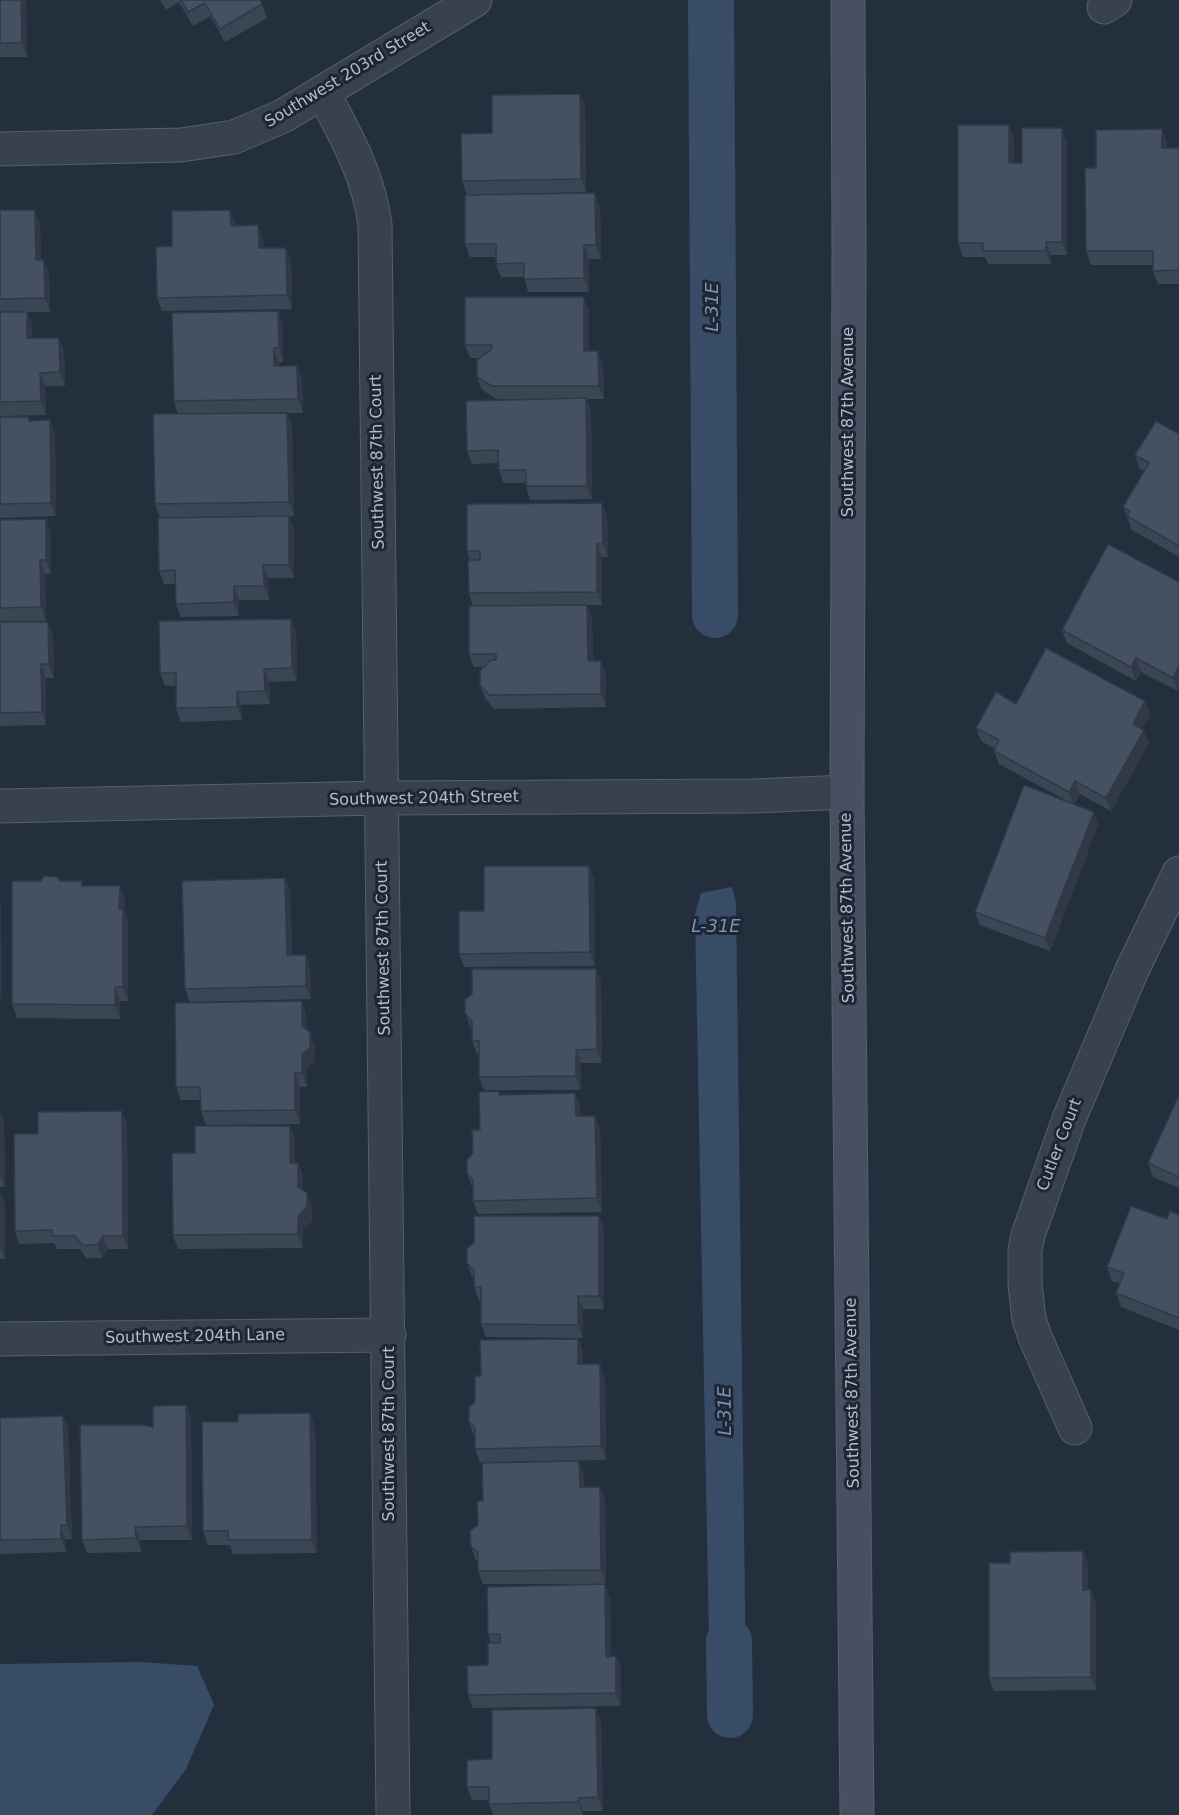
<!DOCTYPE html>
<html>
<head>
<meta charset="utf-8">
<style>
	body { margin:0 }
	canvas { display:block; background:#242f3e }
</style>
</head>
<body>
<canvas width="1179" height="1815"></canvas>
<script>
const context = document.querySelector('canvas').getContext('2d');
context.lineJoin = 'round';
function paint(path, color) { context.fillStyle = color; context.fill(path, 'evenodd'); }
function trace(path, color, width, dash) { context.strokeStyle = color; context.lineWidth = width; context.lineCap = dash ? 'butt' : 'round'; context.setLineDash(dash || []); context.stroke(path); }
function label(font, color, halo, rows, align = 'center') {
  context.font = font + ' "DejaVu Sans",sans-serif'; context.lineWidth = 6; context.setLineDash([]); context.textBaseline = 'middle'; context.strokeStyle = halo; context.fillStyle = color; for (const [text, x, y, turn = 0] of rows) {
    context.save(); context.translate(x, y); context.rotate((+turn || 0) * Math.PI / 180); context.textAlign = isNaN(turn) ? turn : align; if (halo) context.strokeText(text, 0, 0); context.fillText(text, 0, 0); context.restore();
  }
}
const water = new Path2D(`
	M732 887 736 903 746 1686 744 1705H716L710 1692 695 915 701 893Z
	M140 1662 197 1666 214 1705 186 1769 152 1815H0V1664Z`);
const canal = new Path2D(`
	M711 0 715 615
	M729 1641 730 1715`);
const street = new Path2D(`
	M1104 7 1115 0
	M323 93C346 136 369 176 375 225L393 1815
	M0 149 181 145 234 137 283 116 475 0
	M0 806 382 798 753 796 847 792
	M0 1339 389 1335
	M1075 1428 1035 1337 1029 1319 1025 1284V1250L1028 1235 1069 1119 1132 970 1179 873`);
const secondary = new Path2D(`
	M848 0 849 254 847 792 857 1815`);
const wall = new Path2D(`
	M0 0H26L27 57H0Z
	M160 0H260L267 18 225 42 210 16 193 26 179 2 166 10Z
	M580 94 585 107 586 192 473 195 600 207 601 259H589V292H528L524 277H501L496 264V257H470L465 244 467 195 462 181 492 133Z
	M1014 139V163H1022L1067 142V255H1051V264H988L985 257H963L958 243Z
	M1167 142V148H1179V284H1158L1153 271V265H1091L1086 251 1096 168Z
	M0 210 40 224 41 260H44L49 274 50 312H27L32 325V338H59L64 351 65 386H45L46 415 0 416Z
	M230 210 235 226 263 239V248H286L291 261 292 309 162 311 157 298 172 246Z
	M589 310V351L603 364 604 399H586L591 412 592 499 530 500 526 486V483H503L499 470 498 463 472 464 467 451 545 399H497L482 390 477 377 479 358H470L465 345Z
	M278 311 283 325V362H279V366H297L302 379 303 413H287L292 426 294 516H289L294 529V578H268L269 600H239V616L181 617 176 604 175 584H164L159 571 160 518 155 504 178 414 174 401Z
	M0 417 30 421 55 433 56 516 0 518Z
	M1179 434V557L1132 530 1123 507 1144 471 1140 469 1135 455Z
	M607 516 608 557H602V605H587L592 619 593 661 606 675V707L494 709 485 698 480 685 484 667H474L469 654 473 606 469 593 470 560 467 551Z
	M46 519 51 533V574H45L46 621H0V520Z
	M1179 582 1178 691 1141 672 1136 681 1067 643 1062 630Z
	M0 622H48L53 635 54 678H46V725L0 726Z
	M296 632 297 681 269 682 270 704 241 705 242 720 181 722 176 708V686H165L160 673Z
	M1145 701 1150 715 1142 729 1149 743 1111 811 1080 794 1074 805 1094 812 1098 825 1050 951 980 925 975 912 1069 802 999 764 994 751 995 749 981 741 976 728 1016 704Z
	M285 878 290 891 292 955 310 969 311 999 190 1002 185 989Z
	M594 879 595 966 464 967 459 954 484 911Z
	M60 881 84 886H120L125 900V912L128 922V1001H120V1019L17 1018 12 1004Z
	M596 969 601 982 602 1063H581V1090H484L479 1077V1054H477L472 1041V1029L470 1026 465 1013Z
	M302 1001 306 1015 307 1030 315 1046V1061L307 1068V1087H300V1124L206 1125 201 1111 200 1100H181L176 1087Z
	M575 1093 580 1107V1116H595L600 1130 602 1212 478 1214 473 1201V1189L472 1187 467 1174 473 1153 500 1095Z
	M1179 1095V1188L1153 1177 1148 1163Z
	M0 1111 4 1122 5 1187H0Z
	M122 1111 127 1125 128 1249H108L102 1258H86L80 1249H57L54 1243 19 1244 15 1231 38 1134Z
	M290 1126 295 1140V1163H298L303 1176V1190L307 1193 312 1207V1221L303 1229V1248L178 1249 173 1235 195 1153Z
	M0 1191 5 1204V1259H0Z
	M1179 1215V1330L1121 1307 1116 1293 1120 1283 1112 1281 1107 1267 1167 1219Z
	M599 1216 604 1230V1309H583V1338L486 1337 481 1324V1301H479L474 1287V1279L472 1277 467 1263Z
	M578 1339 583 1352V1364L605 1378 606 1460 480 1462 475 1449V1437L474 1436 469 1422 475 1402 481 1376Z
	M186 1405 191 1419 192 1540H140L141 1552 87 1553 82 1540 153 1427Z
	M63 1416 68 1430 72 1539H65L66 1552 0 1554V1418Z
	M315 1427 317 1553 233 1554 230 1545H208L203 1531Z
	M579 1461 584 1475V1487H600L605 1500 606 1584H483L478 1571V1562L476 1560 471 1547 478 1525 483 1501Z
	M1088 1564V1590L1096 1603V1690L994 1691 989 1678Z
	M610 1598 611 1656H616L621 1669V1706L473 1708 468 1695 488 1665 491 1643 488 1634Z
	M601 1721 603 1811H583V1815H493L489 1804V1800H472L467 1787 492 1759Z`);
const shadedWall = new Path2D(`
	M21 0H26L27 57 22 43Z
	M580 94 585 107 586 192 581 179Z
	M1009 125 1014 139V176L1009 163Z
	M1062 128 1067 142V255L1062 242Z
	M1162 129 1167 142V162L1162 148Z
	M595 193 600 207 601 259 596 245Z
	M35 210 40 224 41 274 36 260Z
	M230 210 235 224 236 239 231 226Z
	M258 225 263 239 264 261 259 248Z
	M1046 242 1051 255V264L1046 251Z
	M584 245 589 259V292L584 278Z
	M286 248 291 261 292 309 287 295Z
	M44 260 49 274 50 312 45 298Z
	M584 297 589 310V364L584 351Z
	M278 311 283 325V362L279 348Z
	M27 312 32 325V351L27 338Z
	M59 338 64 351 65 386 60 372Z
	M274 348 279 362V379L274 366Z
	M598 351 603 364 604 399 599 386Z
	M297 366 302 379 303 413 298 399Z
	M40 373 45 386 46 415 41 401Z
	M586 398 591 412 592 499 587 486Z
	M287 413 292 426 294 516 289 502Z
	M50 420 55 433 56 516 51 503Z
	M602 503 607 516 608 557 603 544Z
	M289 516 294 529V578L289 565Z
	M46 519 51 533V574L46 560Z
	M597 544 602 557V605L597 592Z
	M40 560 45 574 46 621 41 607Z
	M263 565 268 578 269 600 264 586Z
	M234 586 239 600V616L234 602Z
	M587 605 592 619 593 675 588 661Z
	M291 619 296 632 297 681 292 668Z
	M48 622 53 635 54 678 49 664Z
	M1136 658 1141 672 1136 681 1131 667Z
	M601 661 606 675V707L601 694Z
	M41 664 46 678V725L42 712Z
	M1179 666V688L1178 691 1173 678Z
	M264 669 269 682 270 704 265 691Z
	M237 692 241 705 242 720 237 707Z
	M1145 701 1150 715 1138 737 1133 724Z
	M1144 730 1149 743 1111 811 1106 798Z
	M1075 781 1080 794 1074 805 1069 792Z
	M1094 812 1098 825 1050 951 1045 938Z
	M589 866 594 879 595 966 590 952Z
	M285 878 290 891 292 969 287 955Z
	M120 886 125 900V912L128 922V1001L123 987 119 909Z
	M0 900 1 903 2 1002 0 995Z
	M306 955 310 969 311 999 306 986Z
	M596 969 601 982 602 1063 597 1049Z
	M115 987 120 1001V1019L115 1005Z
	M302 1001 306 1015 307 1040 302 1026Z
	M310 1032 315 1046V1061L307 1068V1087L302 1073V1054Z
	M576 1050 581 1063V1090L576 1076Z
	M295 1073 300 1087V1124L295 1110Z
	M575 1093 580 1107 581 1130 576 1116Z
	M0 1111 4 1122 5 1187 0 1174Z
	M122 1111 127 1125 128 1249 123 1236Z
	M595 1116 600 1130 602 1212 597 1198Z
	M290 1126 295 1140V1177L290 1163Z
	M298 1163 303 1176V1200L298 1187Z
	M0 1191 5 1204V1259L0 1246Z
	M307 1193 312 1207V1221L303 1229V1248L298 1234V1216Z
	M599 1216 604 1230V1309L599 1296Z
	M103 1236 108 1249 102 1258 97 1245Z
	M578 1296 583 1309V1338L578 1325Z
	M578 1339 583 1352V1378L578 1364Z
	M600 1364 605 1378 606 1460 601 1446Z
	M186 1405 191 1419 192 1540 187 1526Z
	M310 1413 315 1427 317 1553 312 1540Z
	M63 1416 68 1430 72 1539 67 1525Z
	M579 1461 584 1475 585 1501 580 1487Z
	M600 1487 605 1500 606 1584 601 1570Z
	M61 1525 65 1539 66 1552 61 1539Z
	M135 1527 140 1540 141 1552 136 1538Z
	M1083 1551 1088 1564V1603L1083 1590Z
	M605 1584 610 1598 611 1670 606 1657Z
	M1091 1590 1096 1603V1690L1091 1677Z
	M616 1656 621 1669V1706L616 1693Z
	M596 1708 601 1721 603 1811 598 1797Z
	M578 1798 583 1811V1815L578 1802Z`);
const building = new Path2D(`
	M0 0H21L22 43H0Z
	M181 0H260L262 4 220 29 205 3 188 12Z
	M580 94 581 179 462 181 461 134 492 133V95Z
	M958 125H1009V163H1022V128H1062V242H1046V251H983V243H958Z
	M1162 129V148H1179V270L1153 271V251H1086L1085 168H1096V130Z
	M595 193 596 245H584V278L524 279V263L496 264V244H465V195Z
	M0 210H35L36 260H44L45 298 0 299Z
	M230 210 231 226 258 225 259 248H286L287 295 157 298 156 247 172 246V211Z
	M465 297H584V351H598L599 386H492L477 377V360L492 349V345H465Z
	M278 311 279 348H274V366H297L298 399 174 401 172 313Z
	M0 312H27V338H59L60 372 40 373 41 401 0 402Z
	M586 398 587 486H526V470H499L498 450 467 451 466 401Z
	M287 413 289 502 155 504 153 414Z
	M0 417H29V421L50 420 51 503 0 504Z
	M1156 421 1179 434V546L1127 516 1130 511 1123 507 1149 463 1135 455Z
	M602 503 603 544H597V592L469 593 468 560H480V551H467V504Z
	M289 516V565H263L264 586H234V602L176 604 175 570 159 571 158 518Z
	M46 519V560H40L41 607 0 608V520Z
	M1108 544 1179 582V666L1173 678 1136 658 1131 667 1062 630Z
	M587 605 588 661H601V694L489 695 480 685V671L491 660H496V654H469V606Z
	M291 619 292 668 264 669 265 691 237 692V707L176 708V673H160L159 621Z
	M0 622H48L49 664H41L42 712 0 713Z
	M1046 648 1145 701 1133 724 1144 730 1106 798 1075 781 1069 792 994 751 999 740 976 728 996 692 1016 704Z
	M1024 785 1094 812 1045 938 975 912Z
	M484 866H589L590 952 459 954V911H484Z
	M44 876 57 877 60 881H82V886H120L119 909H123V987H115V1005L12 1004V881H41Z
	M285 878 287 955H306V986L185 989 182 881Z
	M472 969H596L597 1049 576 1050V1076L479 1077V1041H472V1022L465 1013V1000L472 994Z
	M302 1001V1026L310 1032V1048L302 1054V1073H295V1110L201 1111 200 1087H176L175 1003Z
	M499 1091V1095L575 1093 576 1116H595L597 1198 473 1201V1180L467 1174V1160L473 1153 472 1130H480L479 1092Z
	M1179 1095V1177L1148 1163Z
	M122 1111 123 1236H103L97 1245H82L75 1236H52V1230L15 1231 14 1134H38V1112Z
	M195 1126H290V1163H298V1187L307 1193V1207L298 1216V1234L173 1235 172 1153H195Z
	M1131 1206 1167 1219 1170 1211 1179 1215V1318L1116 1293 1124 1273 1107 1267Z
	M474 1216H599V1296H578V1325L481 1324V1287H474V1270L467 1263V1248L474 1243Z
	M578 1339V1364H600L601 1446 475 1449V1428L469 1422V1407L475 1402V1376H481L480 1340Z
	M186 1405 187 1526 135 1527 136 1538 82 1540 80 1425H142L153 1427V1406Z
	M310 1413 312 1540H228V1531H203L202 1422H238V1414Z
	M63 1416 67 1525H61V1539L0 1540V1418Z
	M579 1461 580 1487H600L601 1570 478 1571V1552L471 1547 470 1531 478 1525 477 1501H483L482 1463Z
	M1083 1551V1590H1091V1677L989 1678V1563H1010V1552Z
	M605 1584 606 1657 616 1656V1693L468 1695 467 1666 488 1665V1643H500V1634H488L487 1587Z
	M596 1708 598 1797 578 1798V1802L489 1804V1787H467V1760L492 1759V1710Z`);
const streetNames = [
	["Southwest 203rd Street",348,75,-31],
	["Southwest 87th Avenue",849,422,-90],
	["Southwest 87th Court",378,462,-91],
	["Southwest 204th Street",424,799,-1],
	["Southwest 87th Avenue",848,908,-91],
	["Southwest 87th Court",384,948,-91],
	["Cutler Court",1060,1145,-69],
	["Southwest 204th Lane",195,1337,-1],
	["Southwest 87th Avenue",853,1393,-91],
	["Southwest 87th Court",390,1434,-90]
];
const waterNames = [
	["L-31E",713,307,-90],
	["L-31E",716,927],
	["L-31E",726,1411,-91]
];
paint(water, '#394c67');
trace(canal, '#394c67', 46);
trace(street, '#565f6c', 35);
trace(secondary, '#565f6c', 35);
trace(street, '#38414e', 33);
trace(secondary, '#465061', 33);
paint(wall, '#3b4654');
paint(shadedWall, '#303945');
paint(building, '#455162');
trace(building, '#303945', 1.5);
label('16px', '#b4bcc9', '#1d2633', streetNames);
label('italic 18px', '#7c92b1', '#1d2633', waterNames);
</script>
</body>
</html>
